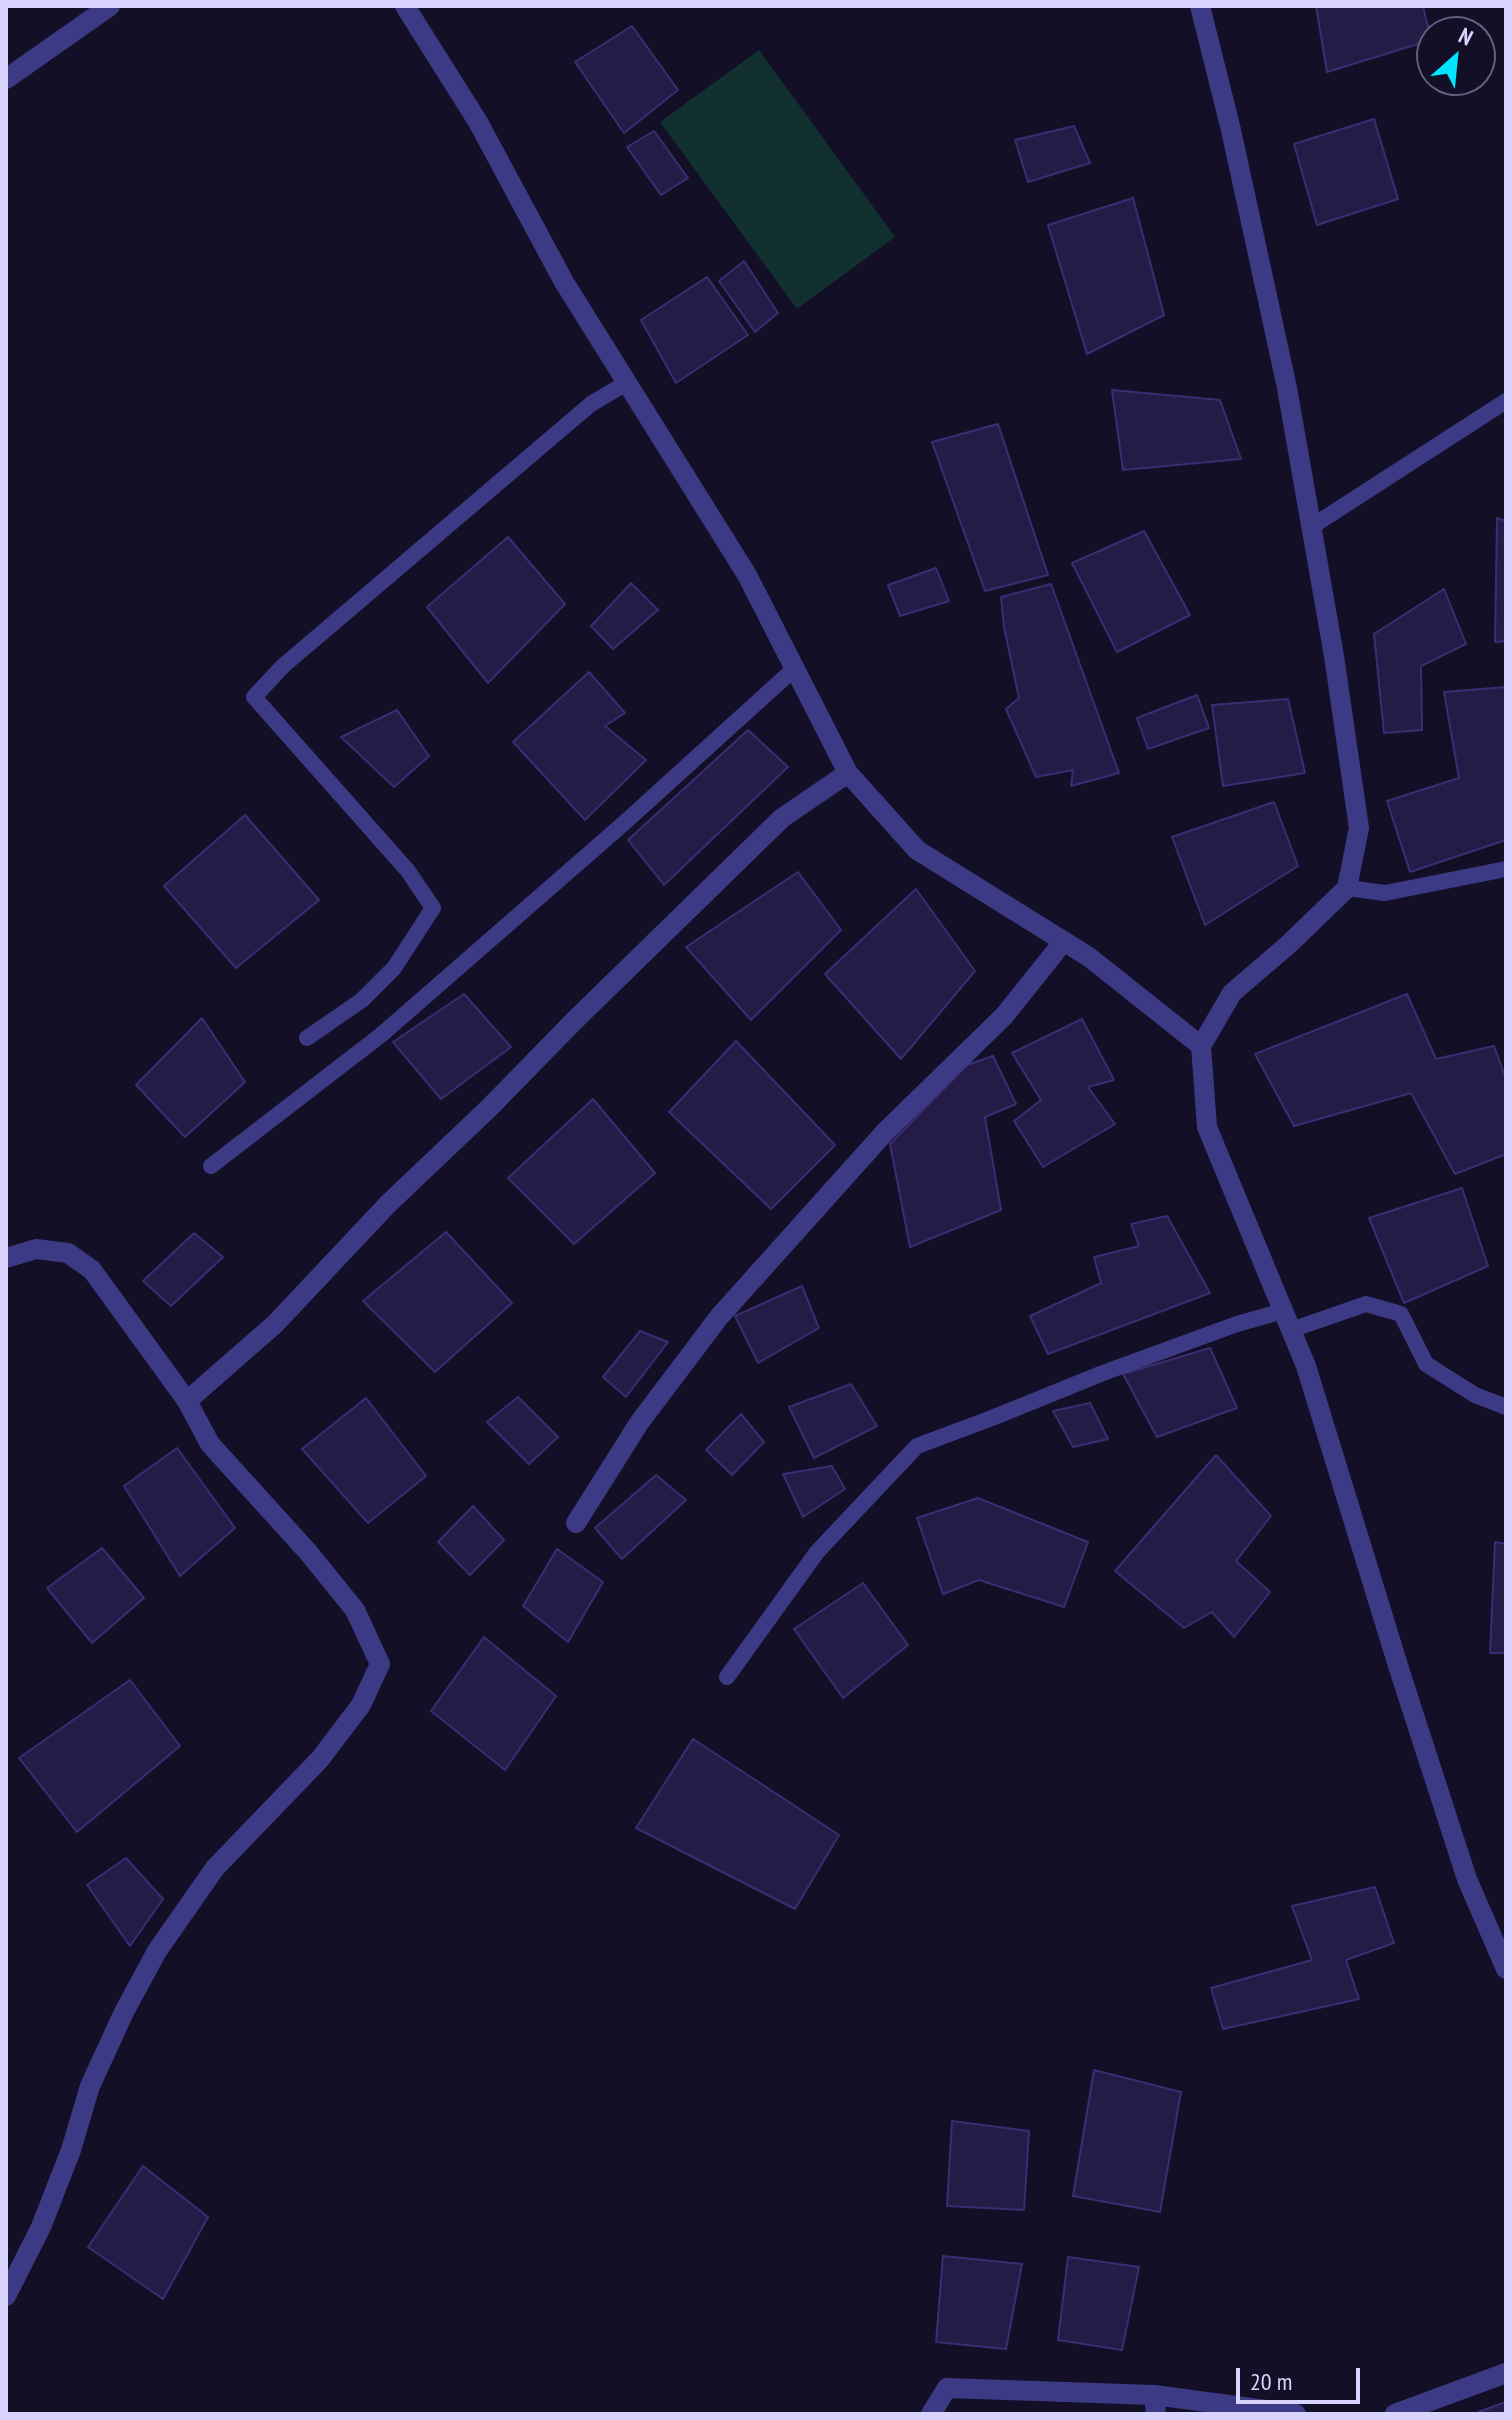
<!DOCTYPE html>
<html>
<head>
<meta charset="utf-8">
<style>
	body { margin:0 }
	#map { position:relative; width:1512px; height:2420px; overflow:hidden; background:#130f26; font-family:"PT Sans Narrow",sans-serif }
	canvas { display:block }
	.frame { position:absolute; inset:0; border:8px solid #d9d4ff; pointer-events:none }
	.north { position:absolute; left:1416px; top:16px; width:80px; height:80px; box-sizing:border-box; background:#130f26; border:2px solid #625e7d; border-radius:50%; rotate:27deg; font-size:22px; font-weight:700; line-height:32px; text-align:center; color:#d9d4ff }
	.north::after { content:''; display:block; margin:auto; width:28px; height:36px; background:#00e5ff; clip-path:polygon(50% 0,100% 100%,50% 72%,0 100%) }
	.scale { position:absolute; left:1236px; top:2368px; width:124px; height:36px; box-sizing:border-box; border:4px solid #d9d4ff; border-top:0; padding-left:10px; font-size:24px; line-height:28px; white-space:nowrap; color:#d9d4ff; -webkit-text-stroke:6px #130f26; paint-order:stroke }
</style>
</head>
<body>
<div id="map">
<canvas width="1512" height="2420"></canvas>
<div class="frame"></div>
<div class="north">N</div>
<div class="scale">20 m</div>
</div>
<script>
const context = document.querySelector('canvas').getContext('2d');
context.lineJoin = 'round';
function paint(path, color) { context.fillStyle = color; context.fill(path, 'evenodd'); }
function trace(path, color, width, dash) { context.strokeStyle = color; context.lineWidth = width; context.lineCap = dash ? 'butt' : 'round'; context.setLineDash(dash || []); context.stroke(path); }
const green = new Path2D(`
	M759 50 895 237 797 309 660 122Z`);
const building = new Path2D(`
	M1316 6H1423L1431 40 1327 72Z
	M632 26 678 90 624 133 575 62Z
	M1374 119 1398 199 1317 225 1294 144Z
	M1074 126 1090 163 1028 182 1015 140Z
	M654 131 688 178 661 195 627 147Z
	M1133 198 1164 315 1087 354 1048 225Z
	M744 261 778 313 755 332 719 281Z
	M707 277 748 335 676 383 641 320Z
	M1112 390 1220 400 1241 459 1123 470Z
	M998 424 1048 575 985 591 932 442Z
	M1497 518 1506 521V641L1495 642Z
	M1144 531 1190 615 1117 652 1072 563Z
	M508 537 565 604 488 683 427 607Z
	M936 568 949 601 900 616 888 585Z
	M631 583 658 610 613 649 591 626Z
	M1051 584 1119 773 1071 786 1073 770 1036 777 1006 709 1019 698 1004 627 1001 597Z
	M1444 589 1466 644 1421 666 1422 730 1384 733 1374 634Z
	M589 672 625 713 605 726 646 760 585 820 513 742Z
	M1506 687V840L1410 872 1387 801 1459 778 1444 692Z
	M1197 695 1209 728 1148 749 1137 718Z
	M1288 699 1305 773 1223 786 1212 705Z
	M397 710 429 756 394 787 341 737Z
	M748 730 788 767 664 885 628 840Z
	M1274 802 1298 866 1205 925 1172 837Z
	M245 815 319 900 236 968 164 886Z
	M798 872 841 930 751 1020 686 947Z
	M916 889 975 971 901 1059 825 974Z
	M464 994 511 1047 441 1099 393 1042Z
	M1407 994 1436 1059 1494 1046 1506 1079V1154L1455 1174 1411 1093 1294 1126 1255 1054Z
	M202 1018 245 1082 185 1137 136 1085Z
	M1082 1019 1114 1080 1088 1087 1115 1124 1043 1167 1014 1121 1041 1100 1012 1053Z
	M736 1041 835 1145 771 1209 669 1112Z
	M993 1056 1016 1104 985 1117 1001 1210 910 1247 890 1144 967 1065Z
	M593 1099 655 1173 574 1244 508 1178Z
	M1462 1188 1488 1266 1404 1303 1369 1218Z
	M1167 1216 1210 1293 1048 1354 1030 1316 1101 1283 1094 1257 1139 1246 1131 1224Z
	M446 1232 512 1303 435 1372 363 1301Z
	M194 1233 223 1257 171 1306 143 1281Z
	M802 1286 819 1328 758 1363 735 1316Z
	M640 1331 668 1342 626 1397 603 1377Z
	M1210 1348 1237 1408 1157 1437 1123 1374Z
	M851 1384 877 1426 814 1458 789 1407Z
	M518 1397 558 1437 529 1464 487 1422Z
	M366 1398 426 1476 368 1523 302 1449Z
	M1090 1403 1108 1439 1073 1447 1053 1411Z
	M741 1414 764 1442 732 1475 706 1450Z
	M177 1448 235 1528 180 1576 124 1486Z
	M1216 1455 1271 1516 1236 1561 1270 1592 1234 1637 1212 1612 1184 1628 1115 1571Z
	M832 1466 845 1489 803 1517 783 1474Z
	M656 1475 686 1500 622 1559 595 1528Z
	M978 1498 1088 1542 1064 1607 979 1580 943 1594 917 1518Z
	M473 1506 504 1540 470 1575 438 1542Z
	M1495 1542 1506 1544V1653H1490Z
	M102 1548 144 1598 92 1643 47 1588Z
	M557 1549 603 1582 568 1642 523 1606Z
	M863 1583 908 1645 843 1698 794 1629Z
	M484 1637 556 1696 505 1770 431 1711Z
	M130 1680 180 1746 77 1832 19 1758Z
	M693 1739 839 1835 795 1909 636 1828Z
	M126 1858 163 1899 130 1946 87 1885Z
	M1375 1887 1394 1943 1346 1960 1359 1999 1223 2029 1211 1988 1312 1960 1292 1906Z
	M1094 2070 1181 2092 1160 2212 1073 2196Z
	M952 2121 1029 2131 1024 2210 947 2206Z
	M143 2166 208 2217 163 2299 88 2247Z
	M943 2256 1022 2264 1006 2349 936 2342Z
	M1068 2257 1139 2267 1122 2350 1058 2340Z
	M1506 2402V2414H1479L1478 2412Z`);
const lane = new Path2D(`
	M1311 527 1506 401
	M1347 888 1385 893 1506 869
	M307 1038 362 1000 394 968 433 908 408 871 254 697 283 666 591 404 628 382
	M211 1166 381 1035 623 824 794 669
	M1291 1330 1366 1304 1401 1314 1426 1364 1475 1395 1506 1407
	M727 1677 817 1552 917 1446 992 1418 1103 1373 1237 1324 1283 1311`);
const street = new Path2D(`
	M405 6 478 122 564 282 747 575 848 773 917 850 1089 957 1201 1046
	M1200 6 1231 130 1287 388 1334 656 1359 828 1347 888 1289 944 1232 993 1201 1046 1207 1127 1306 1366 1400 1672 1467 1879 1506 1969
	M6 79 110 6
	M6 1258 36 1249 68 1253 92 1270 187 1401 210 1444 308 1552 355 1610 380 1664 361 1705 320 1759 215 1868 157 1951 124 2012 90 2086 71 2150 41 2227 6 2296
	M187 1401 275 1324 388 1204 489 1108 574 1021 782 818 848 773
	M576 1523 639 1423 719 1317 885 1132 1004 1016 1064 941
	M931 2414 947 2388 1154 2395
	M1156 2414 1154 2395 1296 2414
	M1395 2414 1506 2373`);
paint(green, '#12302f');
paint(building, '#241b47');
trace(building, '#3b2d73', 2);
trace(lane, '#3d3a85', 16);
trace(street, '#3d3a85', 20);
</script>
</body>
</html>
